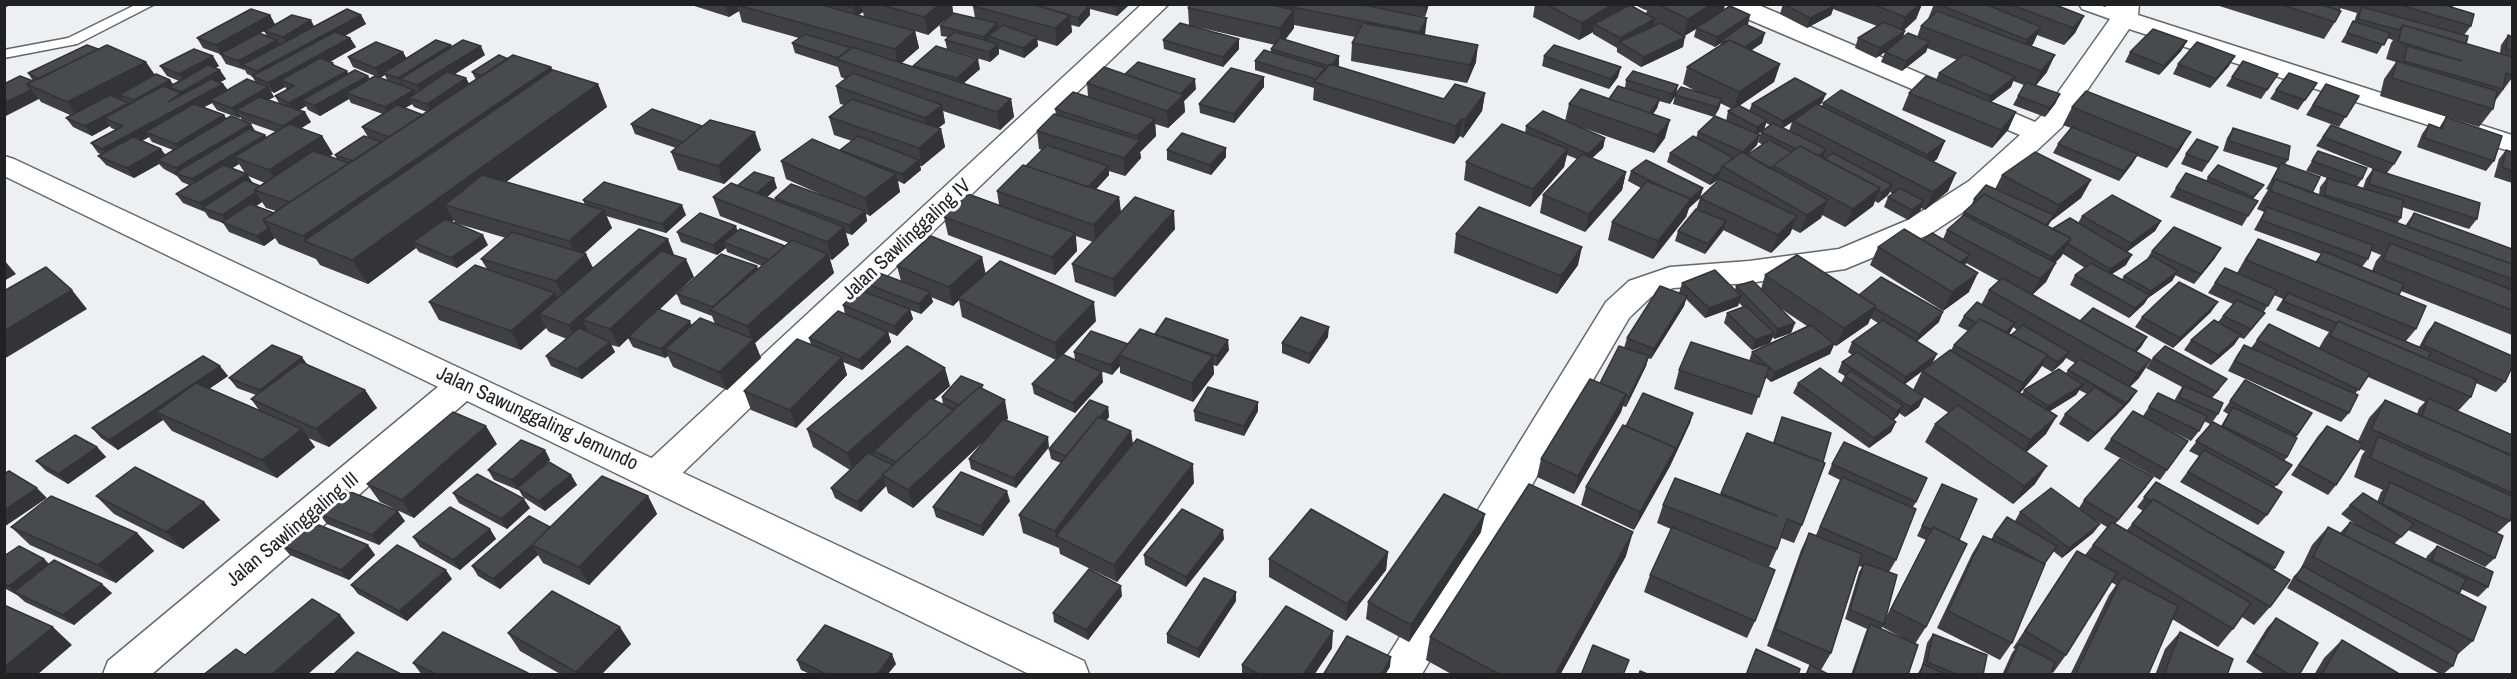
<!DOCTYPE html>
<html>
<head>
<meta charset="utf-8">
<style>
	body { margin:0 }
	#map { position:relative; width:2517px; height:679px; overflow:hidden; background:#ecf0f3; font-family:"Archivo Narrow",sans-serif }
	canvas { display:block }
	.frame { position:absolute; inset:0; border:6px solid #1f2122; pointer-events:none }
</style>
</head>
<body>
<div id="map">
<canvas width="2517" height="679"></canvas>
<div class="frame"></div>
</div>
<script>
const context = document.querySelector('canvas').getContext('2d');
context.lineJoin = 'round';
function trace(path, color, width, dash) { context.strokeStyle = color; context.lineWidth = width; context.lineCap = dash ? 'butt' : 'round'; context.setLineDash(dash || []); context.stroke(path); }
function paint(path, color) { context.fillStyle = color; context.fill(path, 'evenodd'); }
function label(font, color, halo, rows, align = 'center') {
  context.font = font + ' "Archivo Narrow",sans-serif'; context.lineWidth = 6; context.setLineDash([]); context.textBaseline = 'middle'; context.strokeStyle = halo; context.fillStyle = color; for (const [text, x, y, turn = 0] of rows) {
    context.save(); context.translate(x, y); context.rotate((+turn || 0) * Math.PI / 180); context.textAlign = isNaN(turn) ? turn : align; if (halo) context.strokeText(text, 0, 0); context.fillText(text, 0, 0); context.restore();
  }
}
const lane = new Path2D(`
	M137 4H155L77 44 4 58V50L68 38Z`);
const street = new Path2D(`
	M1142 4H1169L669 486 656 490 643 486 638 476 643 466Z
	M1721 4H1756L2035 122 2042 115 2110 19 2082 9 2079 4H2139L2138 15 2512 135V152L2129 29 2062 127 1989 195 1930 234 1845 269 1749 283 1673 288 1651 297 1629 318 1422 674H1380L1385 661 1606 302 1629 281 1670 267 1749 261 1839 249 1908 220 1969 181 2020 135 1724 9Z
	M463 373 475 376 480 385 475 394 152 674H103L108 661 451 376Z`);
const secondary = new Path2D(`
	M4 156 14 159 1084 661 1089 674H1029L4 176Z`);
const wall = new Path2D(`
	M688 4H818L826 7 825 4H952L953 13 928 35 915 31 919 48 902 63 913 67V66L980 69 964 83 1011 99 1014 117 1000 130 943 111 945 123 938 128 941 129 945 147 922 166H920L921 170 904 184 898 181 900 192 870 216 866 214 867 221 852 235 846 233 849 245 832 260 830 259 834 273 755 343 761 358 727 390 673 367 668 356 665 358 633 347 628 338 619 347 611 345 615 352 582 379 551 366 546 356 567 339 549 332 546 328 521 350 439 320 429 302 487 269 481 259 506 238 455 223 454 220 451 222 488 245 457 268 419 252 416 248 368 284 320 265 316 259 279 244 275 238 264 246 229 232 223 223 209 218 205 212 183 203 176 194 189 185 182 182 177 176 164 169 159 164 134 178 106 165 98 156 101 154 98 153 91 143 116 130 111 128 110 126 92 136 73 127 66 118 70 115 41 102 39 99 4 84 33 81 28 73 98 49 146 62 155 75 170 80 173 84 179 81 167 76 160 66H219L215 68 226 79 220 82 223 84 228 90 256 83 252 76 247 74 245 70 226 64 220 54 203 48 197 38 270 15 275 24 314 26 361 15 366 24 345 36 350 38 356 47 330 62 349 74 368 76 370 79 387 80 385 75 380 78 353 67 348 57 403 52 406 58 452 47 485 55 455 74 466 78 469 84 476 80 472 72 508 59 551 67 553 70 598 84 607 107 506 182 585 205 583 200 686 215 666 233 606 216 612 228 584 253 586 254 593 268 674 255 694 277 659 310 692 325 715 324 712 316 681 304 677 294 758 269 762 266 727 252 726 248 717 255 681 242 677 232 738 231 785 246 789 243 720 216 713 197 737 186 777 188 767 197 776 201 775 198H829L786 179 781 161 840 150 852 141 834 135 829 117 844 105 840 104 836 86 845 79 841 77 838 67 795 53 792 43 799 38 742 22 739 11 729 17ZM863 12 864 17 858 15ZM264 31 267 36 260 33ZM285 87 287 90 275 96 279 103 268 100 274 97 271 91 274 93ZM349 99 351 103 383 114 362 127 368 137 335 155 337 159 330 156 333 154 322 136 301 128 311 122 299 110 306 106 308 110 320 116ZM212 103 217 110 239 118 240 117 242 120 276 132 267 138 265 135 227 119 224 115 204 107ZM412 104 414 107 427 112 423 115 405 108ZM149 137 152 142 173 150 165 155 142 141ZM239 164 245 173 232 168ZM248 176 265 183 260 186 253 183ZM262 202 266 208 276 211 274 213 256 206Z
	M974 4H1129V5L1117 16 1090 9V15L1079 27 1071 25 1072 32 1057 46 1037 40 1038 46 1024 58 999 49V54L990 62 947 49 945 40 948 37 941 36 940 26 975 18 973 6Z
	M1275 4H1429L1425 17 1414 15 1425 35 1476 62 1467 83 1351 61 1352 43 1355 37 1294 25V28L1285 40 1339 65 1338 67 1444 99 1485 93 1482 111 1463 138 1460 136 1454 144 1313 100 1314 88 1255 70V61L1271 52V49L1275 45 1197 27 1239 39V49L1223 67 1164 49 1163 40 1189 25 1188 8 1275 6Z
	M1535 4H1628L1627 7 1646 14 1647 10H1645L1633 4H1725L1724 10 1750 15 1747 25 1762 43 1751 50 1780 64 1774 82 1739 106 1749 111 1752 104 1822 103 1819 105 1822 106 1823 103 1945 141 1937 159 1933 162 1956 173 1948 191 1925 210 1921 208 1920 211 1908 220 1884 207 1888 197 1893 194 1890 192 1888 195 1878 203 1875 201 1873 206 1845 227 1822 215 1821 218 1800 233 1792 229 1790 234 1771 253 1723 230 1705 254 1675 241 1678 231 1696 210 1700 198 1689 208 1686 217 1653 259 1608 240 1612 222 1641 188 1628 181 1631 171 1703 188 1700 197 1717 182 1718 180 1710 185 1667 162 1670 153 1696 138 1698 132 1714 117 1673 104 1675 96 1670 104 1659 101 1657 108 1653 114 1665 138 1654 153 1572 124 1605 138 1603 148 1592 158 1626 172 1622 190 1585 232 1540 213 1543 195 1577 159 1567 155 1564 167 1530 207 1464 180 1466 162 1525 133 1526 126 1565 121 1569 104 1609 99 1625 88 1626 80 1676 93H1699L1683 84 1687 67 1720 45 1721 43 1715 47 1694 37 1696 29 1684 36 1683 47 1641 67 1617 52V48L1593 34V32L1579 40 1533 17ZM1720 103 1732 109 1728 111 1726 121 1715 116ZM1792 122 1789 131 1783 128ZM1766 123 1770 125 1761 132 1758 142 1763 145 1747 155 1757 145 1758 134 1764 130Z
	M1783 4H1922L1916 19 1903 30V38L1917 37 1921 26 1928 19 1934 4H2061L2059 7 2084 16 2075 33 2064 45 2037 35 2033 44 2031 46 2047 72 2035 86 2060 94 2055 104 2045 117 2013 105 2018 96 2024 85 2013 81 2011 87 1991 102 2016 112 2008 130 1992 148 1902 110 1909 93 1936 80 1939 73 1957 60 1927 48 1926 52 1902 71 1881 62 1885 52 1876 58 1855 48 1858 38 1877 26 1833 9 1831 15 1807 28 1780 14Z
	M2097 4H2108L2105 7Z
	M2213 4H2455L2452 8 2471 26 2464 35 2466 44 2500 53 2501 45 2508 35 2512 37V78L2495 101 2493 109 2479 127 2380 96 2384 79 2396 62 2386 59 2391 43 2393 40 2387 38 2377 54 2341 42 2354 22 2357 13 2340 8 2335 22 2324 39Z
	M2187 41 2181 51 2159 75 2125 62 2130 52Z
	M1544 56 1618 77 1609 89 1542 66Z
	M2178 64 2229 66 2210 88 2173 74Z
	M1125 74 1196 89 1184 101 1185 112 1168 128 1155 124 1156 136 1140 152 1141 158 1125 176 1109 171V175L1096 189 1119 197 1121 212 1175 229 1115 297 1075 282 1072 264 1093 242 1076 236 1077 251 1055 275 948 235 944 217 999 205 997 191 1026 166 1042 150 1039 149 1037 131 1056 115 1055 109 1088 97 1087 83Z
	M1264 77V87L1234 123 1200 113 1199 104Z
	M2232 77 2272 83 2261 99 2226 86Z
	M2326 84 2359 96 2339 127 2306 115Z
	M2276 90 2310 93 2298 110 2270 99Z
	M2072 107 2180 150 2167 168 2137 156 2132 164 2119 181 2053 153 2058 144 2071 128 2063 125Z
	M2446 117 2494 161 2486 171 2417 147 2422 134 2429 124 2439 128Z
	M631 124 761 150 724 184 678 170 671 152 676 148 635 134Z
	M2331 125 2394 164 2387 173 2477 219 2469 229 2402 207 2401 218 2397 223 2405 226 2414 213 2512 249V335L2401 291 2399 295 2416 329 2406 341 2419 347 2427 332 2435 322 2505 382 2496 392 2476 383 2471 397 2458 411 2512 456V511L2510 521 2497 533 2495 558 2485 567 2408 530 2394 544 2426 559 2427 556 2437 546 2488 587 2478 597 2461 589 2459 594 2473 641 2457 655 2453 666 2442 675 2287 588 2294 576 2300 570 2312 545 2328 527 2340 533 2350 522 2358 526 2341 514 2350 505 2377 502 2381 492 2383 490 2354 477 2362 455 2365 451 2360 449 2336 485 2328 495 2291 475 2318 436 2327 426 2358 441 2369 418 2385 400 2417 414 2419 408 2425 402 2368 377 2355 394 2349 413 2341 422 2228 371 2237 355 2244 345 2251 348 2269 324 2319 348 2324 339 2329 332 2276 310 2283 299 2274 295 2257 323 2244 339 2239 337 2234 345 2211 365 2184 350 2191 340 2218 322 2233 304 2208 293 2225 268 2237 273 2246 257 2258 239 2315 262 2321 254 2254 230 2264 212 2257 209 2263 198 2268 190 2266 189 2278 168 2223 151 2227 138 2233 128 2288 160 2285 164 2312 193 2319 195 2320 187 2327 178 2306 171 2318 151 2362 179 2357 186 2363 188 2366 179 2373 169 2378 171 2316 146ZM2371 251 2381 255 2376 261 2372 271 2362 267 2368 259Z
	M1226 148V157L1211 175 1167 160V150Z
	M2506 150 2512 152V183L2494 177 2499 159Z
	M2186 154 2212 157 2202 172 2181 164Z
	M2002 175 2091 180 2081 198 2051 221 2048 226 2052 229 2078 223 2082 216 2161 221 2155 231 2127 252 2126 265 2112 274 2122 279 2124 276 2147 259 2152 251 2215 258 2194 284 2175 275 2172 281 2148 298 2144 304 2129 318 2070 285 2075 275 2085 268 2063 254 2055 263 2046 282 2032 295 2080 321 2147 337 2141 347 2136 352 2139 378 2130 387 2137 391 2130 401 2117 415 2088 442 2059 424 2065 414 2087 394 2079 390 2076 395 2050 411 2046 434 2026 452 2035 484 2013 504 1925 442 1935 424 1949 413 1913 390 1919 407 1905 417 1899 413 1894 420 1896 422 1891 432 1869 448 1793 393 1798 383H1841L1845 376 1838 372 1842 362 1852 355 1848 352 1852 342 1878 323 1870 318 1868 324 1836 346 1834 345 1830 354 1771 382 1765 377 1752 415 1674 389 1679 370 1749 361 1752 352 1807 326 1780 308 1795 323 1791 333 1774 339 1773 337 1770 343 1752 350 1724 323 1727 313 1743 307 1739 303 1738 306 1705 318 1686 299 1684 306 1651 359 1648 358 1646 366 1626 407 1623 406 1621 412 1574 494 1537 477 1541 459 1600 383 1624 348 1627 338 1679 293 1682 283 1735 290 1736 286 1761 289 1765 275 1859 295 1939 322 1917 341 1932 363 1951 350 1954 345 1968 331 1958 326 1964 316 1981 305 1989 290 1999 281 1966 263 1965 265 1969 292 1943 311 1870 265 1878 247 1922 240 1943 239 1947 230 1960 219 1964 212 1971 206 1974 199 1995 189ZM2013 327 2017 330 2011 335 2009 334ZM2066 358 2075 363 2068 370 2066 373 2024 390 2022 394 2020 393 2037 373 2042 366 2052 372 2063 362ZM1922 371 1913 390 1905 384 1918 374Z
	M2208 177 2264 185 2253 199 2248 216 2242 226 2170 197 2176 188 2206 181Z
	M1456 234 1578 265 1557 294 1454 253Z
	M982 257 985 274 1096 321 1063 355 1075 360 1074 352 1128 344 1155 334 1229 350 1217 366 1213 365 1214 374 1193 402 1120 373V366L1112 375 1089 367 1103 382 1075 413 1034 394 1032 384 1056 360 962 317 959 300 953 306 931 297 933 302 921 314 910 310 913 319 897 336 888 332 891 342 862 370 843 362 847 375 796 428 751 410 744 391 811 345 809 338 845 314 843 305 862 291 859 281H901L897 266Z
	M2211 312 2173 348 2135 327 2142 317Z
	M1328 337 1309 364 1282 353V343Z
	M2153 358 2220 389 2212 398 2218 414 2211 424 2221 426 2228 414 2223 411 2245 380 2312 413 2296 437 2287 457 2284 461 2292 465 2274 488 2267 515 2258 525 2180 482 2199 456 2189 451 2210 424 2204 421 2199 431 2191 441 2161 426 2188 441 2160 480 2104 449 2111 439 2143 416 2158 393 2174 401 2182 387 2146 368Z
	M307 365 365 390 377 408 329 447 308 438 315 447 277 478 172 431 163 420 118 450 101 438 92 428 220 366 228 376 209 389 259 410 251 399 256 395 237 388 229 378Z
	M950 386 934 400 943 405 942 397 984 389 1008 418 1007 420 1049 447 1016 488 971 469 969 459 984 441 913 508 888 493 886 486 861 512 835 498 831 488 850 470 813 447 807 429Z
	M1108 407 1109 417 1106 421 1131 431 1133 444 1194 483 1117 582 1060 554 1059 548 1023 533 1019 515 1061 463 1051 459 1049 449Z
	M1194 411H1258L1244 436 1195 421Z
	M1693 413 1690 423 1670 466 1634 530 1581 505 1586 487 1626 426Z
	M1782 417 1802 525 1794 543 1781 538 1777 549 1769 567 1748 558 1755 621 1747 638 1644 592 1650 575 1671 529 1657 523 1663 505 1720 495 1721 493 1773 443Z
	M497 444 414 518 380 502 367 484Z
	M97 447 106 457 68 484 46 471 36 461Z
	M545 450 550 460 539 470 571 475 577 485 545 511 523 497 519 490H518L494 480 488 470Z
	M1832 464 1916 502 1913 507 1896 560 1889 572 1886 617 1926 540 1917 536 1942 484 1959 540 1926 627 1915 644 1908 675H1851L1865 634 1867 629 1845 619 1859 572 1862 567 1859 566 1831 653 1821 670 1767 646 1801 550 1809 533 1816 535 1840 480 1828 474ZM1882 627 1914 644 1881 629Z
	M2156 482 2275 568 2273 570 2270 607 2254 625 2242 617 2233 629 2218 647 2172 619 2148 675H2070L2109 595 2116 585 2111 582 2066 655 2053 673 2051 672 2050 675H2002L2012 653 2015 649 2013 648 2077 551 2085 555 2107 527 2095 520 2100 524 2093 533 2062 558 2053 551 2044 564 2012 643 2000 660 1937 628 1972 554 1983 536 1991 539 1994 535 2015 521 2020 512 2079 508 2084 500 2146 487 2115 524 2127 530 2143 511 2137 507Z
	M453 493 530 508 507 529 459 503Z
	M96 496 204 502 220 520 183 549 114 514Z
	M648 496 657 514 589 585 543 563 538 555 500 589 478 576 472 566 550 527Z
	M1010 501 983 536 936 517 933 507Z
	M319 514 405 521 379 545 327 524Z
	M11 527 137 533 154 551 116 583 30 545Z
	M490 529 496 539 460 570 420 547 413 537Z
	M1481 532 1409 642 1366 619 1368 602Z
	M1224 539 1186 587 1145 565 1144 555Z
	M281 545H368L375 555 349 580 290 555Z
	M1388 552 1386 570 1346 621 1269 577V559Z
	M4 556 44 559 49 564 112 593 74 625 25 602 17 595 4 588Z
	M1626 556 1560 675H1453L1426 660 1430 637Z
	M452 579 407 621 358 594 351 585Z
	M1122 596 1088 640 1054 622 1053 613Z
	M1236 601 1199 658 1167 643V634Z
	M2276 618 2299 675H2266L2246 662 2267 628Z
	M2180 632 2227 675H2155L2165 649Z
	M508 633 631 644 601 675H562L520 651Z
	M1933 634 1983 675H1917L1922 666 1927 643Z
	M2342 640 2401 675H2314L2324 658Z
	M1332 648 1314 675H1242V665Z
	M797 660 896 664 887 675H812L801 670Z
	M413 663 529 675H422Z`);
const shadedWall = new Path2D(`
	M4 4H13L4 8Z
	M725 4H747L737 5 739 11 729 17Z
	M858 4H861L863 12 856 17 853 8Z
	M940 4H952L953 13 928 35 924 17Z
	M1119 4 1129 5 1117 16 1116 7Z
	M1427 4H1429L1425 17 1426 7Z
	M1613 4H1628L1626 11 1594 24 1593 32 1579 40 1582 23Z
	M1712 4H1725L1723 12 1683 37 1688 19Z
	M1920 4H1922L1916 19 1899 35 1905 17Z
	M1089 6 1090 15 1079 27 1078 18Z
	M1834 6 1831 15 1807 28 1810 18Z
	M1294 10V28L1280 46V28Z
	M270 15 275 25 222 54 216 45Z
	M361 15 366 24 262 81 257 71Z
	M1070 15 1072 32 1057 46 1055 28Z
	M1750 15 1748 25 1722 42 1721 41V43L1715 47 1717 37Z
	M2084 16 2075 33 2064 45 2073 28Z
	M1427 18 1425 35 1418 50 1419 32Z
	M1655 19 1653 28 1619 42 1620 38Z
	M311 20 316 30 288 46 283 37Z
	M997 23 999 33 988 36 989 42 986 46 984 37Z
	M2041 27 2033 44 2019 57 2027 40Z
	M915 31 919 48 898 66 895 49Z
	M1905 31 1902 41 1876 58 1880 48Z
	M1765 33 1762 43 1738 60 1741 50Z
	M1037 37 1038 46 1024 58 1023 48Z
	M1685 37 1683 47 1641 67 1644 57Z
	M350 38 356 47 290 84 281 80 285 87 274 93 268 83Z
	M1239 39V49L1223 67V57Z
	M277 40 283 50 242 65 244 71 238 61Z
	M2187 41 2181 51 2159 75 2164 66Z
	M1930 42 1926 52 1902 71 1906 61Z
	M998 44 999 54 990 62 989 52Z
	M451 45 455 54 400 79 404 87H403L398 78Z
	M1478 45 1476 62 1467 83 1470 65Z
	M481 46 485 55 422 95 417 85Z
	M403 52 408 61 383 73 385 75 380 78 375 68Z
	M2055 55 2047 72 2033 89 2041 71Z
	M213 56 219 66 186 84 179 74Z
	M1339 56V65L1330 76V66Z
	M2235 56 2229 66 2210 88 2216 79Z
	M978 59 980 69 958 88 957 78Z
	M146 62 157 79 119 95 122 98 80 120 67 102Z
	M1780 64 1774 82 1733 110 1739 92Z
	M551 67 561 91 307 242 303 236Z
	M1621 67 1618 77 1609 89 1611 79Z
	M220 70 226 79 188 101 181 92Z
	M347 71 352 80 302 100 306 106 295 113 289 103Z
	M368 76 374 86 346 93 349 99 320 116 314 106Z
	M1264 77V87L1234 123V114Z
	M2015 77 2011 87 1986 106 1990 96Z
	M466 78 471 87 432 113 427 104Z
	M1195 79 1196 89 1184 101 1185 112 1168 128 1167 111 1178 97Z
	M170 80 176 89 169 87 172 92 141 109 134 100Z
	M223 84 230 93 210 100 212 103 153 135 145 132 149 137 110 159 102 149 181 93 188 103Z
	M598 84 607 107 467 211 445 205 454 220 420 245 413 242 416 248 368 284 352 260Z
	M1678 85 1676 95 1670 104 1672 94Z
	M268 87 274 97 246 113 236 110 240 117 239 118 232 108Z
	M31 90 39 99 4 117V103Z
	M414 90 419 99 409 98 412 104 390 117 385 107Z
	M1485 93 1482 111 1463 138 1465 120Z
	M1826 94 1822 103 1794 121H1793L1792 122 1780 130 1783 121Z
	M2060 94 2055 104 2045 117 2050 108Z
	M1011 99 1014 117 1000 130 997 112Z
	M1660 99 1657 108 1648 122 1650 113Z
	M1722 99 1719 109 1714 117 1717 107Z
	M129 103 136 112 104 118 110 126 92 136 85 126Z
	M942 105 945 123 928 136 925 118Z
	M305 112 311 122 289 136 283 126Z
	M2016 112 2008 130 1992 148 2001 130Z
	M224 115 231 125 182 153 176 144Z
	M1155 119 1156 136 1140 152 1141 158 1125 176 1124 158 1137 142V136Z
	M1462 119 1460 136 1454 144 1456 126Z
	M1670 120 1665 138 1654 153 1658 135Z
	M1767 120 1764 130 1754 137 1757 127Z
	M251 124 257 134 180 175 176 168Z
	M941 129 945 147 922 166 919 148Z
	M755 132 761 150 724 184 718 166Z
	M2191 132 2180 150 2167 168 2177 150Z
	M265 135 271 144 234 157 239 164 199 189 192 179Z
	M1760 135 1757 145 1740 161 1743 152Z
	M322 136 333 154 281 188 269 170Z
	M1605 138 1603 148 1586 164 1588 154Z
	M1945 141 1937 159 1919 173 1927 155Z
	M1226 148V157L1211 175 1210 165Z
	M161 149 168 158 157 160 159 164 134 178 127 168Z
	M1568 149 1564 167 1530 207 1533 189Z
	M1826 149 1823 159H1815Z
	M2138 154 2132 164 2119 181 2124 171Z
	M919 160 921 170 904 184 902 174Z
	M1108 166 1109 175 1089 197 1088 187Z
	M1721 170 1718 180 1710 185 1713 176Z
	M1626 172 1622 190 1585 232 1589 214Z
	M1956 173 1948 191 1925 210 1933 192Z
	M247 174 253 184 204 209 200 203Z
	M896 174 900 192 870 216 865 198Z
	M774 178 777 188 758 205 755 195Z
	M2091 180 2081 198 2051 221 2038 239 2043 229 2051 219 2059 205Z
	M1892 185 1888 195 1878 203 1882 193Z
	M2264 185 2257 194 2246 207 2253 197Z
	M1703 188 1700 198 1689 208 1686 217 1653 259 1658 241 1689 200Z
	M1880 188 1873 206 1845 227 1853 209Z
	M256 192 262 202 229 225 222 215Z
	M1119 197 1121 216 1096 243 1094 225Z
	M1828 200 1821 218 1800 233 1807 215Z
	M1924 201 1920 211 1908 220 1912 210Z
	M682 205 686 215 666 233 662 224Z
	M604 210 612 228 578 259 569 241Z
	M865 211 867 221 852 235 849 225Z
	M1174 211 1175 229 1115 297 1113 279Z
	M1797 216 1790 234 1771 253 1778 235Z
	M1726 221 1723 231 1705 254 1708 244Z
	M2161 221 2155 231 2125 253 2131 243Z
	M736 226 739 235 723 242 726 248 717 255 713 245Z
	M844 227 849 245 832 260 827 242Z
	M269 228 275 238 264 246 257 236Z
	M1075 233 1077 251 1055 275 1052 257Z
	M483 235 488 245 457 268 451 258Z
	M2071 238 2061 257 2042 275 2052 257Z
	M668 239 675 257 583 320 589 333 578 343 569 325Z
	M1582 247 1578 265 1557 294 1561 276Z
	M2221 248 2215 258 2194 284 2201 274Z
	M586 254 595 272 565 300 556 281Z
	M828 254 834 273 755 343 761 358 727 390 719 372 753 341 747 326Z
	M1970 255 1965 265 1953 274 1958 264Z
	M2132 255 2126 265 2104 279 2110 269Z
	M982 257 986 275 958 298 959 300 953 306 949 287Z
	M686 259 694 277 619 347 610 329Z
	M4 260 16 274 4 281Z
	M2056 263 2046 282 2030 297 2040 279Z
	M757 266 761 276 714 308Z
	M2178 271 2172 281 2148 298 2144 304 2129 318 2135 308 2146 298 2151 291Z
	M1978 273 1969 292 1943 311 1952 292Z
	M72 290 87 309 4 359V331Z
	M930 292 933 302 921 314 919 304Z
	M555 293 564 312 539 314 546 328 521 350 511 331Z
	M1687 296 1684 306 1651 359 1654 349Z
	M1741 296 1738 306 1705 318 1709 308Z
	M1094 302 1096 321 1057 361 1055 343Z
	M2218 302 2211 312 2173 348 2180 338Z
	M1876 306 1868 324 1836 346 1844 328Z
	M910 309 913 319 897 336 894 326Z
	M1943 312 1939 322 1914 344 1919 334Z
	M2265 313 2257 323 2244 339 2251 329Z
	M690 321 694 331 665 349 668 356 665 358 661 349Z
	M1795 323 1791 333 1774 339 1778 329Z
	M2015 323 2010 333 1997 346 2002 336Z
	M1329 327 1328 337 1309 364 1310 354Z
	M888 332 891 342 862 370 859 360Z
	M1774 333 1770 343 1752 350 1755 340Z
	M2241 335 2234 345 2211 365 2218 355Z
	M2147 337 2141 347 2126 362 2133 352Z
	M1228 340 1229 350 1217 366V356Z
	M610 342 615 352 582 379 577 369Z
	M1834 344 1830 354 1771 382 1775 372Z
	M2069 352 2063 362 2052 372 2058 362Z
	M1937 354 1932 364 1901 387 1906 377Z
	M2048 355 2037 373 2013 401 2023 383Z
	M1119 356 1120 366 1112 375 1111 365Z
	M1213 356 1214 374 1193 402 1192 383Z
	M1649 356 1646 366 1626 407 1629 397Z
	M302 357 309 367 268 400 260 390Z
	M842 357 847 375 796 428 790 410Z
	M2151 360 2139 378 2125 391 2137 373Z
	M220 366 228 376 167 417 156 412 163 420 118 450 109 440Z
	M945 368 950 386 875 451H874V452L853 471 847 453Z
	M1102 372 1103 382 1075 413 1073 403Z
	M2083 385 2076 395 2042 416 2048 406Z
	M365 390 377 408 329 447 316 429Z
	M2137 391 2130 401 2119 413 2126 403Z
	M1626 394 1621 412 1574 494 1578 476Z
	M1924 397 1919 407 1905 417 1910 407Z
	M1005 400 1008 418 913 508 908 490Z
	M1258 402V411L1244 436V426Z
	M2124 405 2117 415 2088 442 2095 433Z
	M1903 406 1898 416 1892 421 1897 411Z
	M1108 407 1109 417 1070 467 1068 457Z
	M1693 413 1690 423 1670 466 1634 530 1640 512Z
	M2057 416 2046 434 2019 459 2030 440Z
	M1896 422 1891 432 1869 448 1874 438Z
	M486 426 497 444 414 518 402 500Z
	M302 429 315 447 277 478 262 460Z
	M1131 431 1133 449 1056 536 1058 548 1055 531Z
	M1048 437 1049 447 1016 488 1014 478Z
	M97 447 106 457 68 484 58 474Z
	M545 450 550 460 519 489 517 488 519 490H518L512 480Z
	M1193 464 1194 483 1117 582 1114 565Z
	M2047 466 2035 484 2013 504 2024 486Z
	M571 475 577 485 545 511 539 501Z
	M883 476 886 486 861 512 857 502Z
	M2153 477 2146 487 2111 529 2118 520Z
	M37 488 47 498 4 527V510Z
	M1007 491 1010 501 983 536 981 526Z
	M648 496 657 514 589 585 579 567Z
	M524 499 530 508 507 529 501 519Z
	M204 502 220 520 183 549 166 532Z
	M398 511 405 521 379 545 372 535Z
	M1485 514 1481 532 1409 642 1411 625Z
	M2100 524 2093 533 2062 558 2069 548Z
	M490 529 496 539 460 570 453 560Z
	M1223 530 1224 539 1186 587V577Z
	M1633 532 1626 556 1560 675H1555Z
	M137 533 154 551 116 583 98 565Z
	M368 545 375 555 349 580 341 570Z
	M532 545 538 555 500 589 493 579Z
	M1388 552 1386 570 1346 621 1347 604Z
	M44 559 54 569 16 593 9 586Z
	M446 570 452 579 407 621 399 611Z
	M102 584 112 593 74 625 63 615Z
	M1121 586 1122 596 1088 640 1086 630Z
	M1236 592V601L1199 658 1198 649Z
	M340 615 355 633 307 675H271Z
	M53 627 72 645 37 675H4V667Z
	M620 627 631 644 601 675H577L576 672Z
	M1333 631 1332 648 1314 675H1303Z
	M892 654 896 664 887 675H877Z
	M1391 657 1390 667 1385 675H1381Z`);
const building = new Path2D(`
	M818 4 915 31 895 49 737 5Z
	M841 4H858L853 8Z
	M878 4H940L924 17Z
	M974 4H1032L1070 15 1055 28 973 6Z
	M1032 4H1083L1089 6 1078 18Z
	M1108 4H1119L1116 7Z
	M1191 4H1267L1294 10 1280 28 1188 8Z
	M1276 4H1359L1427 18 1419 32Z
	M1407 4H1427L1426 7Z
	M1545 4H1613L1582 23Z
	M1657 4H1712L1688 19Z
	M1783 4H1832L1834 6 1810 18Z
	M1872 4H1920L1905 17Z
	M1938 4H1985L2041 27 2027 40Z
	M2009 4H2053L2084 16 2073 28Z
	M2279 4H2318L2341 11 2335 22Z
	M2319 4H2342L2339 10Z
	M2397 4H2441L2474 14 2471 26Z
	M1630 5 1655 19 1620 38 1594 24Z
	M1730 6 1750 15 1717 37 1696 28Z
	M2362 7 2468 36 2466 44 2403 25 2399 30 2358 19Z
	M251 9 270 15 216 45 197 38Z
	M347 9 361 15 257 71 242 65Z
	M1937 11 2055 55 2041 71 1921 26Z
	M953 13 997 23 984 37 940 26Z
	M292 15 311 20 283 37 264 31Z
	M2353 21 2390 33 2384 45 2347 33Z
	M1884 22 1905 31 1880 48 1858 38Z
	M1180 23 1239 39 1223 57 1163 40Z
	M1363 23 1478 45 1470 65 1352 43Z
	M1661 23 1685 37 1644 57 1619 42Z
	M1745 24 1765 33 1745 47 1729 40 1724 42 1721 41Z
	M1003 25 1037 37 1023 48 988 36Z
	M2403 25 2512 57V75L2506 73 2503 89 2404 61 2407 46 2462 61 2398 41Z
	M2153 29 2187 41 2164 66 2130 52Z
	M335 32 350 38 268 83 252 76Z
	M955 32 998 44 989 52 945 40Z
	M259 33 277 40 238 61 220 54Z
	M1908 33 1930 42 1906 61 1885 52Z
	M805 34 852 48 838 58 792 43Z
	M2508 35 2512 37V51L2506 49Z
	M1280 38 1339 56 1332 65 1330 64 1329 66 1271 49Z
	M436 40 451 45 398 78 383 73Z
	M463 40 481 46 417 85 400 79Z
	M1729 40 1780 64 1739 92 1687 67Z
	M376 42 403 52 375 68 348 57Z
	M2197 42 2235 56 2216 79 2178 64Z
	M87 45 98 49 39 79 28 73Z
	M107 45 146 62 67 102 27 84Z
	M1554 45 1621 67 1611 79 1544 56Z
	M936 46 978 59 957 78 913 66Z
	M852 47 1011 99 997 112 836 59Z
	M194 49 213 56 179 74 160 66Z
	M1264 50 1325 68 1316 79 1255 61Z
	M1965 54 2015 77 1990 96 1939 73Z
	M499 55 508 59 482 76 472 72Z
	M513 55 551 67 303 236 263 220Z
	M320 58 333 63 331 64 347 71 289 103 275 96 294 86 281 80Z
	M2243 61 2278 74 2267 90 2232 77Z
	M2397 61 2497 91 2493 109 2392 78Z
	M1138 62 1195 79 1181 94 1125 74Z
	M1330 64 1444 99 1455 84 1485 93 1465 120 1462 119 1456 126 1314 82Z
	M208 65 220 70 181 92 169 87Z
	M1104 67 1184 95 1167 111 1087 83Z
	M1231 68 1264 77 1234 114 1199 104Z
	M355 70 368 76 314 106 302 100Z
	M553 70 598 84 352 260 304 241Z
	M1633 71 1678 85 1672 94 1626 80Z
	M447 72 466 78 427 104 409 98Z
	M853 73 942 105 925 118 836 86Z
	M2289 73 2317 83 2305 100 2276 90Z
	M156 74 170 80 134 100 119 95Z
	M20 76 33 81 27 84 31 90 4 103V84Z
	M375 76 414 90 385 107 346 93Z
	M1926 76 2016 112 2001 130 1909 93Z
	M1795 78 1826 94 1783 121 1752 104Z
	M211 79 223 84 102 149 91 143 123 126 104 118 163 86 181 93 168 102Z
	M247 79 268 87 232 108 210 100Z
	M2026 82 2060 94 2050 108 2018 96Z
	M2326 84 2359 96 2346 117 2313 105Z
	M1618 86 1660 99 1650 113 1609 99Z
	M1681 87 1722 99 1717 107 1675 95Z
	M1581 89 1670 120 1658 135 1569 104Z
	M1841 90 1945 141 1927 155 1823 103Z
	M2086 91 2191 132 2177 150 2072 107Z
	M1073 92 1155 119 1137 136 1055 109Z
	M110 95 129 103 85 126 66 118Z
	M259 97 305 112 283 126 236 110Z
	M852 99 941 129 919 148 829 117Z
	M194 104 224 115 176 144 145 132Z
	M1817 104 1956 173 1933 192 1793 121Z
	M397 105 423 115 389 137 362 127Z
	M1738 105 1767 120 1757 127 1728 111Z
	M652 109 702 126 683 142 631 124Z
	M1543 111 1605 138 1588 154 1526 126Z
	M1054 114 1140 140 1124 158 1037 131Z
	M231 116 251 124 176 168 157 160Z
	M1715 116 1760 135 1743 152 1698 132Z
	M2446 117 2502 136 2494 161 2424 138 2429 124 2442 129Z
	M710 120 755 132 718 166 671 152Z
	M1773 123 1826 149 1819 156 1800 146 1796 149 1761 132Z
	M289 124 322 136 269 170 234 157Z
	M1502 124 1568 149 1533 189 1466 162Z
	M2331 125 2401 152 2394 164 2323 137Z
	M2072 127 2138 154 2124 171 2058 144Z
	M2233 128 2290 146 2288 160 2229 141Z
	M249 129 265 135 192 179 175 173Z
	M1182 133 1226 148 1210 165 1167 150Z
	M364 136 382 142 353 161 335 155Z
	M858 136 919 160 902 174 840 150Z
	M1693 136 1734 158 1722 166 1721 170 1713 176 1670 153Z
	M133 137 161 149 127 168 98 156Z
	M812 139 896 174 865 198 781 161Z
	M2197 139 2218 147 2208 162 2186 154Z
	M1769 140 1792 152 1773 166 1771 169 1747 155Z
	M1047 145 1108 166 1088 187 1026 166Z
	M1800 146 1880 188 1853 209 1773 166Z
	M2506 150 2512 152V171L2502 167Z
	M313 151 349 163 290 202 254 190Z
	M2318 151 2367 168 2362 179 2312 161Z
	M1742 152 1828 200 1807 215 1722 166Z
	M2035 152 2091 180 2059 205 2002 175Z
	M1833 153 1892 185 1882 193 1879 191 1880 188 1824 159Z
	M1582 154 1626 172 1589 214 1543 195Z
	M1646 160 1703 188 1690 199 1663 187 1631 171Z
	M2281 163 2320 177 2312 193 2275 179 2274 180H2272Z
	M223 165 247 174 200 203 176 194Z
	M1023 165 1119 197 1094 225 997 191Z
	M2218 165 2264 185 2253 197 2208 177Z
	M2373 169 2480 203 2477 219 2369 184Z
	M754 172 774 178 757 193 737 186Z
	M2186 173 2258 201 2248 216 2176 188Z
	M482 175 604 210 569 241 445 205Z
	M2327 178 2403 200 2401 218 2325 195Z
	M1720 179 1797 216 1778 235 1700 198Z
	M2275 179 2512 264V279L2270 191Z
	M245 180 260 186 254 190 256 192 222 215 202 208Z
	M1647 181 1691 199 1658 241 1612 222Z
	M604 182 682 205 662 224 583 200Z
	M731 183 844 227 827 242 713 197Z
	M791 184 865 211 849 225 775 198Z
	M1986 185 2054 215 2046 225 1984 194 1977 200 1974 199Z
	M1900 188 1924 201 1912 210 1888 197Z
	M968 194 1075 233 1052 257 944 217Z
	M1984 194 2071 238 2052 257 1964 212Z
	M2112 195 2161 221 2131 243 2082 216Z
	M1135 197 1174 211 1113 279 1072 264Z
	M250 204 274 213 263 220 269 228 257 236 222 222Z
	M1479 207 1582 247 1561 276 1456 234Z
	M2267 207 2373 245 2368 259 2261 220Z
	M1696 209 1726 221 1708 244 1678 231Z
	M700 213 736 226 713 245 677 232Z
	M2414 213 2512 249V264L2408 227Z
	M1964 215 2056 263 2040 279 1947 230Z
	M2070 218 2132 255 2110 269 2068 244 2071 238 2052 229Z
	M445 219 483 235 451 258 413 242Z
	M2174 227 2221 248 2201 274 2152 251Z
	M639 229 668 239 569 325 539 314Z
	M740 229 785 246 769 260 723 242Z
	M1904 229 1978 273 1952 292 1878 247Z
	M512 232 586 254 556 281 481 259Z
	M1932 233 1970 255 1960 262 1922 240Z
	M931 236 982 257 949 287 897 266Z
	M2258 239 2426 306 2416 329 2246 260Z
	M792 240 828 254 747 326 710 310Z
	M2390 243 2512 290V310L2383 260Z
	M661 251 686 259 610 329 583 320Z
	M2323 251 2404 284 2399 295 2317 262Z
	M721 254 757 266 713 307 677 294Z
	M1797 255 1876 306 1844 328 1765 275Z
	M2152 256 2178 271 2151 291 2124 276Z
	M1000 261 1094 302 1055 343 958 298Z
	M2091 263 2150 295 2135 308 2075 275Z
	M475 265 555 293 511 331 429 302Z
	M46 267 72 290 4 331V291Z
	M2225 268 2277 290 2268 306 2215 283Z
	M871 270 930 292 919 304 859 281Z
	M1715 270 1741 296 1709 308 1682 283Z
	M1881 277 1943 312 1919 334 1874 308 1876 306 1859 295Z
	M2002 278 2151 360 2137 373 1989 290Z
	M1753 281 1795 323 1778 329 1736 286Z
	M2179 282 2218 302 2180 338 2142 317Z
	M1660 286 1687 296 1654 349 1627 338Z
	M859 290 910 309 894 326 843 305Z
	M2288 293 2431 352 2428 359 2338 321 2337 323 2283 301Z
	M2237 300 2265 313 2251 329 2223 316Z
	M1977 302 2015 323 2006 332 1980 319 1976 323 1964 316Z
	M1746 306 1774 333 1755 340 1727 313Z
	M2093 308 2147 337 2134 351 2080 321Z
	M658 309 690 321 661 349 628 337Z
	M838 311 888 332 859 360 809 338Z
	M1301 317 1329 327 1310 354 1282 343Z
	M700 318 754 339 719 372 665 349Z
	M1166 318 1228 340 1217 356 1155 334Z
	M1980 319 2048 355 2023 383 1954 345Z
	M1883 320 1937 354 1906 377 1852 342Z
	M2214 320 2241 335 2218 355 2191 340Z
	M2338 321 2477 380 2471 397 2330 336Z
	M2435 322 2512 356V367L2505 382 2423 345Z
	M2269 324 2370 373 2359 390 2257 340Z
	M1811 325 1834 344 1775 372 1752 352Z
	M2023 325 2069 352 2058 362 2047 356 2048 355 2011 335Z
	M579 328 610 342 577 369 546 356Z
	M1140 329 1213 356 1192 383 1119 355Z
	M1091 331 1128 344 1111 365 1074 352Z
	M797 339 842 357 790 410 744 391Z
	M1691 342 1769 367 1759 397 1679 370Z
	M272 345 302 357 260 390 229 378Z
	M2244 345 2358 395 2349 413 2235 361Z
	M907 346 945 368 847 453 807 429Z
	M1619 346 1649 356 1629 397 1626 396V394L1600 383Z
	M2165 346 2227 379 2216 392 2153 358Z
	M1950 350 2057 416 2030 440 1922 371Z
	M1857 352 1924 397 1910 407 1842 362Z
	M1062 354 1102 372 1073 403 1032 384Z
	M203 356 220 366 109 440 92 428Z
	M2080 359 2137 391 2126 403 2068 370Z
	M301 362 365 390 316 429 251 399Z
	M1820 368 1896 422 1874 438 1798 383Z
	M2059 369 2083 385 2048 406 2024 390Z
	M1851 371 1903 406 1897 411 1845 376Z
	M961 376 983 385 981 388 979 387 959 405 942 397Z
	M1590 379 1626 394 1578 476 1541 459Z
	M2245 380 2312 413 2297 435 2230 401Z
	M196 383 302 429 262 460 156 412Z
	M2184 386 2223 403 2218 414 2179 397Z
	M979 387 1005 400 908 490 882 475Z
	M1208 387 1258 402 1244 426 1194 411Z
	M2095 387 2124 405 2095 433 2065 414Z
	M1643 393 1693 413 1676 450V448L1626 426Z
	M2158 393 2207 416 2199 431 2149 407Z
	M930 398 954 410 896 462 874 451Z
	M2428 398 2512 435V451L2511 455 2422 416Z
	M1090 400 1108 407 1099 418 1098 417 1066 456 1049 449Z
	M2385 400 2512 456V493L2371 429Z
	M1958 405 2047 466 2024 486 1935 424Z
	M2233 407 2297 438 2287 457 2223 426Z
	M2133 411 2188 441 2167 470 2111 439Z
	M453 412 486 426 402 500 367 484Z
	M1098 417 1131 431 1055 531 1019 515Z
	M1782 417 1831 433 1823 462 1774 443Z
	M1003 419 1048 437 1014 478 969 459Z
	M2213 422 2292 465 2277 485 2196 441Z
	M1623 425 1676 448 1640 512 1586 487Z
	M2327 426 2363 444 2336 485 2299 465Z
	M1747 433 1825 463 1802 525 1787 519 1777 549 1663 505 1675 478 1777 516 1721 493Z
	M75 435 97 447 58 474 36 461Z
	M2378 436 2512 496V511L2510 521 2370 458Z
	M1137 439 1193 464 1114 565 1056 536Z
	M521 440 545 450 512 480 488 470Z
	M1844 442 1927 478 1916 502 1832 464Z
	M2204 450 2282 492 2267 515 2188 472Z
	M868 453 893 465 882 475 883 476 857 502 831 488Z
	M2120 459 2153 477 2118 520 2084 500Z
	M549 462 571 475 539 501 517 488Z
	M135 467 204 502 166 532 96 496Z
	M9 471 37 488 4 510V474Z
	M961 472 1007 491 981 526 933 507Z
	M477 474 524 499 501 519 453 493Z
	M602 476 648 496 579 567 532 545Z
	M1842 477 1916 509 1896 560 1820 527Z
	M2156 482 2284 552 2275 568 2219 538 2153 499 2151 501 2144 497Z
	M2390 482 2503 536 2495 558 2382 504Z
	M1529 484 1633 532 1555 675H1501L1430 637Z
	M1942 484 1977 499 1959 540 1933 527 1932 530 1922 526Z
	M2051 488 2100 524 2069 548 2020 512Z
	M346 490 398 511 372 535 319 514Z
	M2363 493 2414 524 2401 537 2350 505Z
	M1444 494 1485 514 1411 625 1368 602Z
	M51 496 137 533 98 565 11 527Z
	M2153 499 2290 580 2270 607 2132 524Z
	M450 507 490 529 453 560 413 537Z
	M1182 509 1223 530 1186 577 1144 555Z
	M1311 509 1388 552 1347 604 1269 559Z
	M529 516 550 527 532 545 493 579 472 566Z
	M2007 517 2057 546 2044 564 1994 535Z
	M309 521 368 545 341 570 281 545Z
	M2112 522 2251 603 2233 629 2093 545Z
	M2350 522 2466 579 2459 594 2344 535Z
	M1672 527 1775 570 1755 621 1650 575Z
	M1933 527 1967 544 1926 627 1891 609Z
	M2328 527 2486 607 2473 641 2313 557Z
	M1809 533 1862 554 1831 653 1775 629Z
	M1983 536 2045 564 2012 643 1948 611Z
	M397 545 446 570 399 611 351 585Z
	M19 546 44 559 9 586 4 584V556Z
	M2437 546 2493 572 2488 587 2432 560Z
	M2077 551 2117 573 2066 655 2025 631Z
	M54 560 102 584 63 615 14 592Z
	M1864 563 1897 575 1884 624 1850 610Z
	M2303 566 2458 652 2453 666 2295 578Z
	M1089 569 1121 586 1086 630 1053 613Z
	M2122 577 2178 606 2148 675H2075Z
	M1204 578 1236 592 1198 649 1167 634Z
	M552 591 620 627 576 672 508 633Z
	M312 599 340 615 271 675H203L236 649 245 655Z
	M4 605 53 627 4 667Z
	M1286 606 1333 631 1303 675H1260L1242 665Z
	M2276 618 2318 643 2299 675H2290L2254 653Z
	M1870 624 1918 645 1908 675H1853Z
	M825 625 892 654 877 675H828L797 660Z
	M443 632 528 673 527 675H438L413 663Z
	M2180 632 2233 659 2227 675H2164Z
	M1933 634 1987 655 1983 675H1958L1927 662Z
	M1347 636 1391 657 1381 675H1323Z
	M2342 640 2401 675H2321Z
	M2019 644 2055 662 2050 675H2005Z
	M1593 645 1629 660 1623 675H1581Z
	M1756 649 1800 669 1798 675H1746Z
	M357 652 403 675H333Z
	M1923 664 1947 675H1920Z
	M1810 665 1830 675H1806Z
	M1640 671 1650 675H1639Z`);
const streetNames = [
	["Jalan Sawlinggaling IV",907,240,-43],
	["Jalan Sawunggaling Jemundo",537,419,25],
	["Jalan Sawlinggaling III",293,530,-40]
];
trace(lane, '#64686a', 3);
trace(street, '#64686a', 3);
trace(secondary, '#64686a', 3);
paint(lane, '#fff');
paint(street, '#fff');
paint(secondary, '#fff');
paint(wall, '#3e4043');
paint(shadedWall, '#323437');
paint(building, '#484b4e');
trace(building, '#323437', 1.5);
label('20px', '#1f2122', '#fbfdfe', streetNames);
</script>
</body>
</html>
